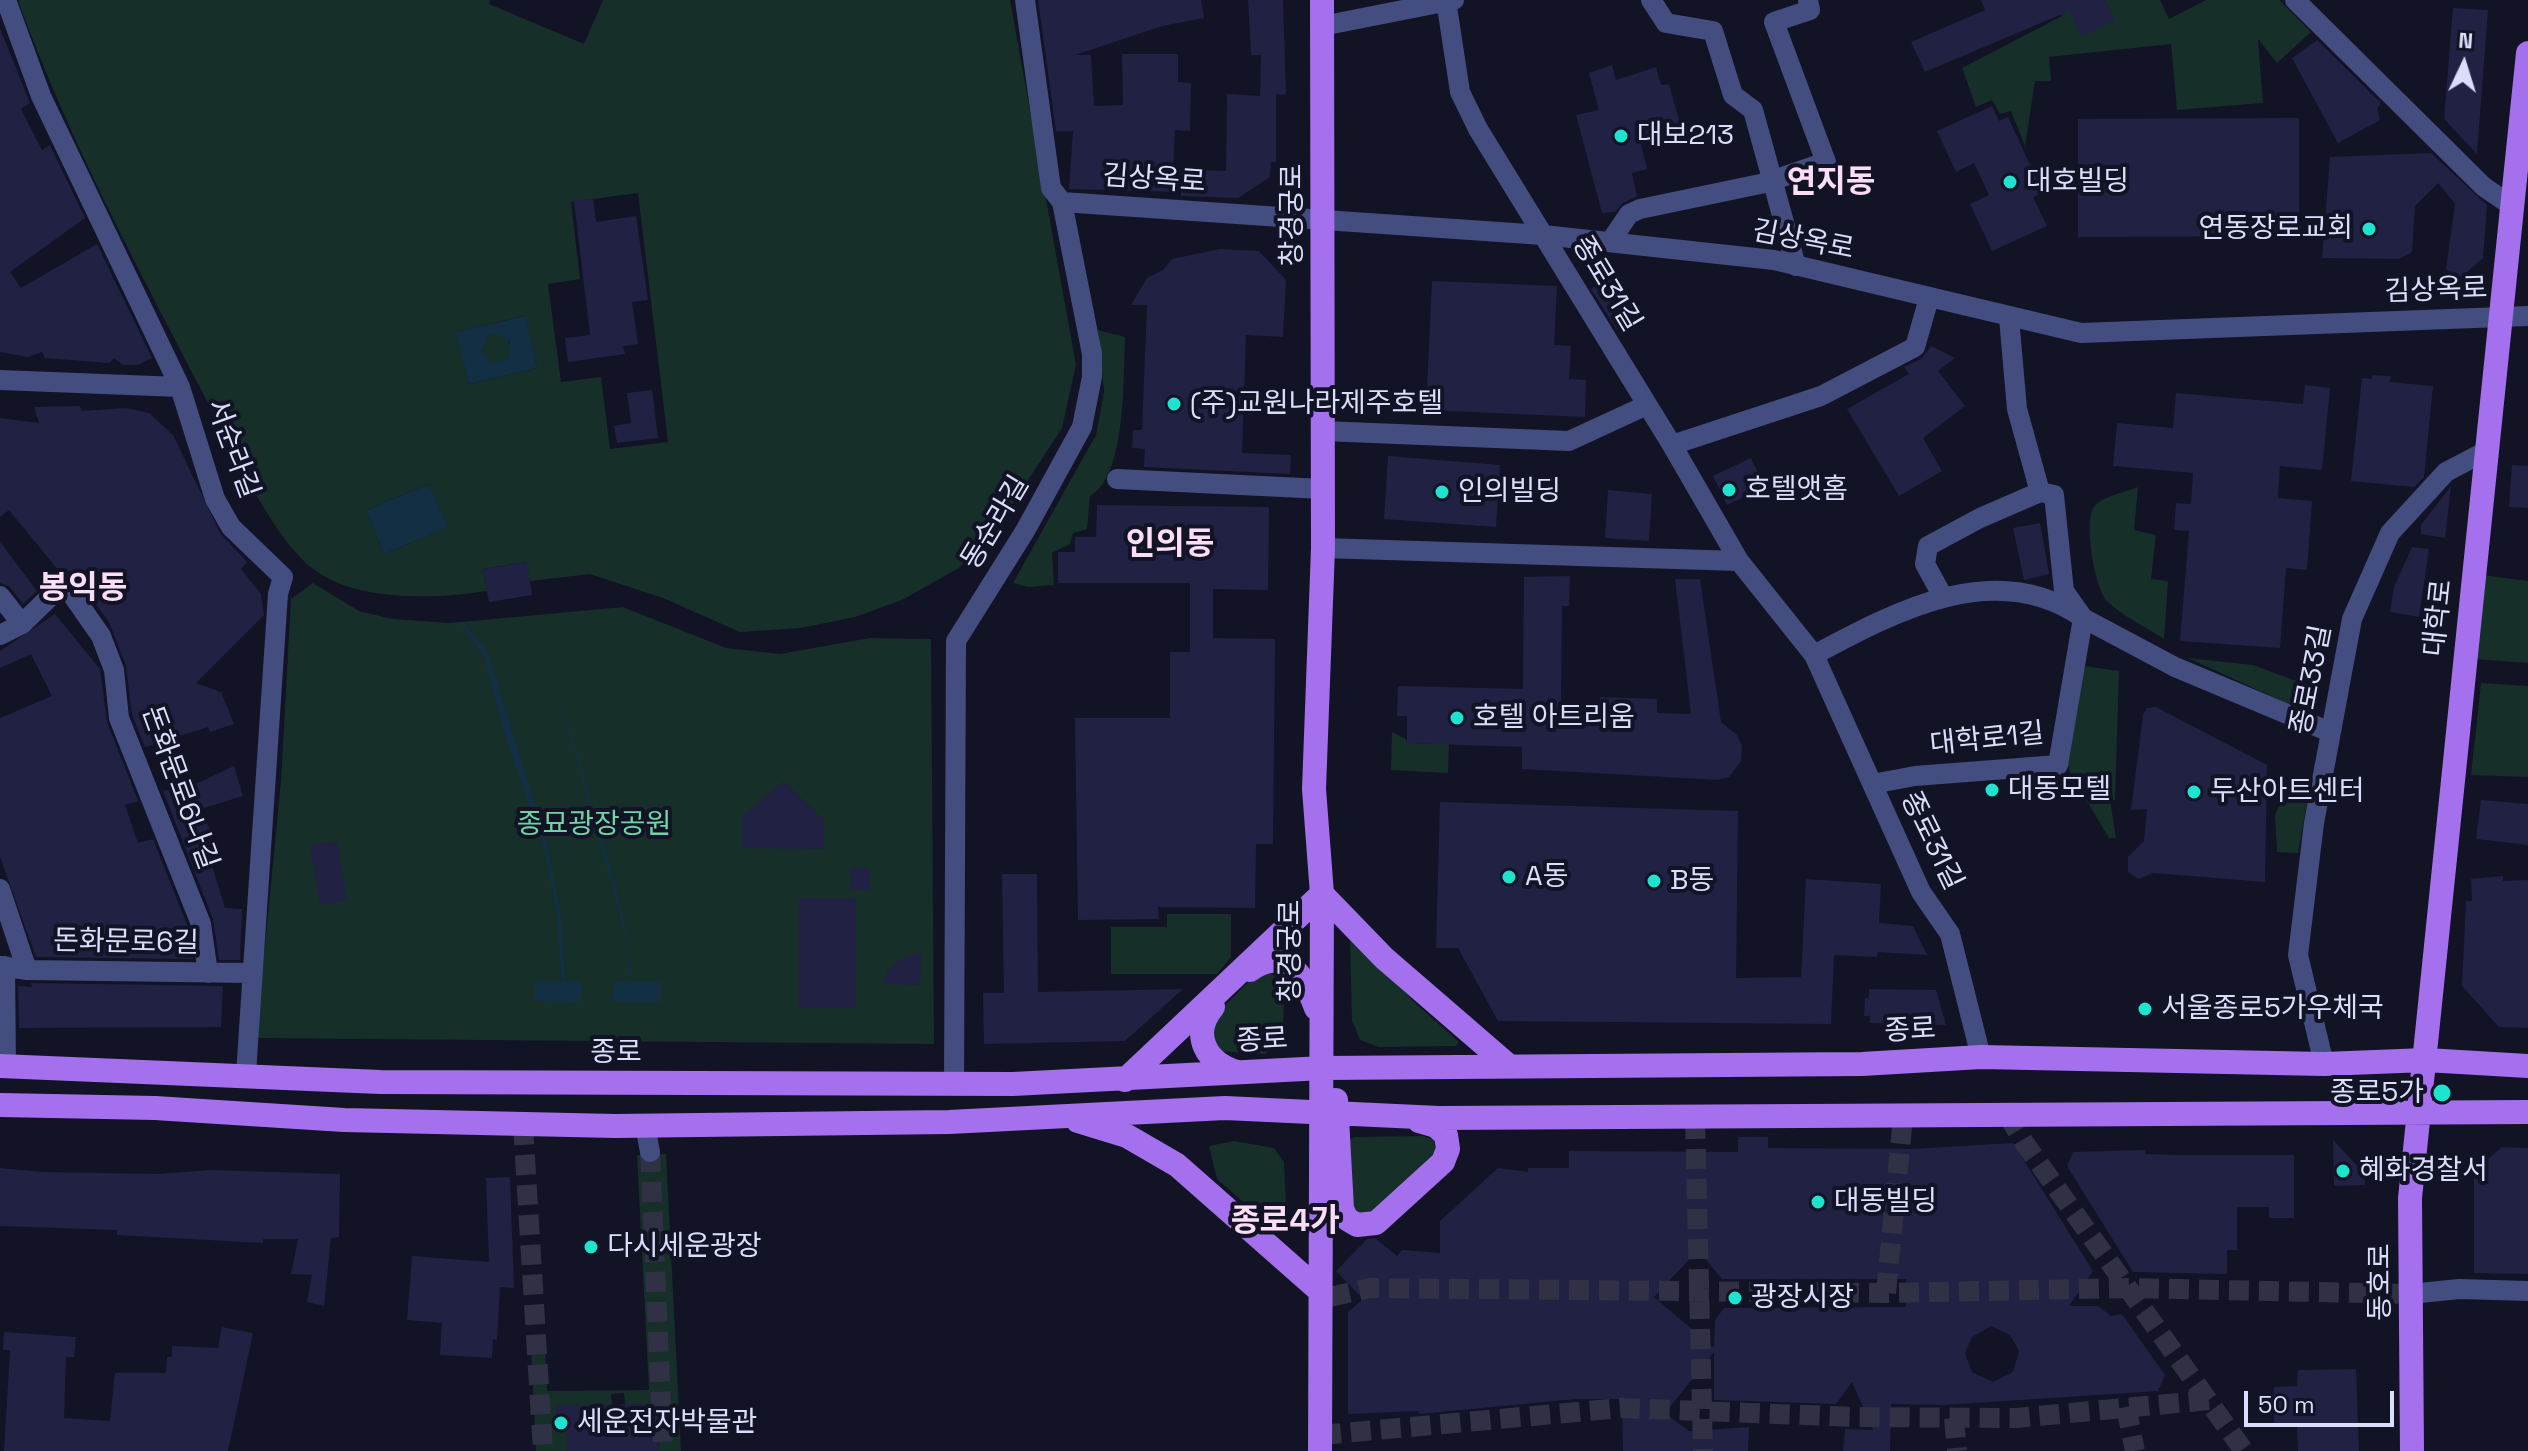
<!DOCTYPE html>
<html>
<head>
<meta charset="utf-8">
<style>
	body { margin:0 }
	#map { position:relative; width:2528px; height:1451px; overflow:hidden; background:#121325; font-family:"Space Grotesk",sans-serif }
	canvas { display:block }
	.north { position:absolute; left:2424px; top:24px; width:80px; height:80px; -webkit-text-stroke:6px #121325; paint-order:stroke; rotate:4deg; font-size:22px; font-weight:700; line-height:32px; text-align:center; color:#dbdefb }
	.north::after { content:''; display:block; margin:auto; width:28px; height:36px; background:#dbdefb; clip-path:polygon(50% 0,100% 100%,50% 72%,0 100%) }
	.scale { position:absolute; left:2244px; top:1391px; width:150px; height:36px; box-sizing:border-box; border:4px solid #dbdefb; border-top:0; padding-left:10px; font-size:24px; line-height:28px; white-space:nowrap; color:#dbdefb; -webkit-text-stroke:6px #121325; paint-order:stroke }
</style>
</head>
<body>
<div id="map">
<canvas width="2528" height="1451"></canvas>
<div class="north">N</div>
<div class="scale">50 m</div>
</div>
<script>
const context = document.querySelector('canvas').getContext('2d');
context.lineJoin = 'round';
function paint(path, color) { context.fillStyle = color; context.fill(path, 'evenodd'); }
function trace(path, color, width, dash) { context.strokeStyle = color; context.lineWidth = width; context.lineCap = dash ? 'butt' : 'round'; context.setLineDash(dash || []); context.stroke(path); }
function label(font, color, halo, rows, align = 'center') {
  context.font = font + ' "Space Grotesk","Noto Sans KR",sans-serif'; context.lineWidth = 8; context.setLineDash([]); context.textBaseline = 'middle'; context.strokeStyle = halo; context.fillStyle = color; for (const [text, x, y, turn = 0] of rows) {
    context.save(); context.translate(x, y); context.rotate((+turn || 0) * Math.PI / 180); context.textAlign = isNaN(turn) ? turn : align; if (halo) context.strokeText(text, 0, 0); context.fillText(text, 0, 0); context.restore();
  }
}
const green = new Path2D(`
	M18 0H490L489 4 584 44 603 0H1010L1076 365 1062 428 1000 523 959 568 902 600 855 617 801 628 740 632 663 598 590 574 530 581 526 562 483 569 487 591C437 599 359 602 316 571 273 541 231 446 206 399 138 268 68 139 18 0ZM638 193 668 442 610 449 601 377 561 382 548 284 580 279 571 202ZM524 316 537 368 469 384 457 332ZM429 484 447 527 384 554 366 510Z
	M2057 0 2114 20 2105 0H2160L2169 19 2206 0H2279L2311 32 2277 63 2258 39 2263 103 2177 110 2171 44 2049 57 2051 81H2035L2025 146 2011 111 2000 114 1992 100 1976 107 1962 68 2062 16Z
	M1098 330 1125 337C1123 376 1127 475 1090 496L1087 529 1073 533 1070 544 1052 553 1054 585 1028 587 1013 583 1096 435 1104 392Z
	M481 349a15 15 0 1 1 30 0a15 15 0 1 1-30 0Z
	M2138 487 2134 530 2156 535 2151 579 2168 581 2164 639C2146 627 2122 616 2107 601 2095 589 2083 520 2094 507 2102 496 2126 492 2138 487Z
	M2482 575 2528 581V663L2473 659Z
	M313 583 359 611 392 619 450 623 623 607 726 648 780 654 870 638 931 639 934 1044 256 1038 281 781 291 599Z
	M2188 658 2253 665 2315 688 2319 694 2314 709 2306 712Z
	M2084 666 2119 671 2115 800H2110L2116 838H2109L2070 773 2067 762Z
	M2481 683 2528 686V777L2471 775Z
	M1392 732 1406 739 1407 743 1449 744 1448 773 1391 770Z
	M2284 792 2307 803 2298 853 2277 852 2275 816Z
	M1167 914H1231V957L1217 974H1111V927H1167Z
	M1354 937 1414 1002 1459 1042 1456 1046 1379 1047 1360 1040 1352 1020 1350 939Z
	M1264 972 1277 976 1284 983 1283 1041 1265 1054 1217 1051 1209 1022 1248 982Z
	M1423 1136 1434 1140 1436 1155 1371 1214 1352 1213 1349 1141 1354 1137Z
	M1234 1141 1274 1148 1284 1162 1286 1204 1274 1216 1258 1215 1217 1179 1209 1146Z
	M666 1154 681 1451H659L658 1404 625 1405 624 1393 611 1394 612 1405H557V1428H567V1451H536L531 1348 545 1345 547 1391 649 1390 637 1155Z`);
const water = new Path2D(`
	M525 316 537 368 469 384 456 332ZM496 334 510 342 508 358 492 363 481 351 488 336Z
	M429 484 448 527 384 554 366 510Z
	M459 622H464L488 653 546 840 561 914 565 980 561 979 557 914 542 841 508 745 484 657Z
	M547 652 615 882 629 944 632 982H661V1002H613L614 982 630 981 628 944Z
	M535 981H582L581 1002 535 1001Z`);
const building = new Path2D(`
	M1038 0H1201L1204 18 1162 26 1075 55H1091L1094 106 1123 105 1122 54H1178V82L1191 83 1190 131 1175 130 1173 169 1226 171 1227 94 1260 96 1261 55H1251L1248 0H1283L1286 95 1276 94V162H1271L1270 177 1238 198 1181 196V192L1069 189 1073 131H1056Z
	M1981 0H2105L2115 20 2081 36 2069 11 1925 72 1911 42 1985 10Z
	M2453 8 2488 10 2477 154 2444 119Z
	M0 28 30 103 21 109 42 150 50 145 85 218 10 272 21 288 97 244 152 358 138 365H123L114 358 109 363 45 358 42 352 28 357 0 352Z
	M2317 40 2381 103 2377 109 2380 120 2338 143 2292 58Z
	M1612 65 1616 80 1656 67 1661 85 1669 84 1682 131 1640 141 1647 169 1632 173 1637 196 1623 203 1615 212 1602 213 1576 115 1599 110 1589 73Z
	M1992 106 1999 121 2008 117 2043 193 2033 197 2047 226 1992 251 1970 204 1989 195 1974 163 1956 172 1937 131Z
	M2299 118V236L2078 237V119Z
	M2431 153 2487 205 2483 258 2458 280 2446 269 2455 204 2438 183 2415 206 2412 252 2399 259 2322 258 2330 157Z
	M593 199 596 222 636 216 648 300 632 302 638 344 623 346 625 354 568 362 565 338 590 335 574 201Z
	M1220 249 1259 251 1286 280 1283 337 1246 335 1242 453 1291 455 1290 474 1144 467 1145 449 1132 448 1133 430H1142L1147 305H1131L1147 278 1163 270 1172 259Z
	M1612 275 1640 314 1617 330 1591 289Z
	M1432 281 1557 286 1554 345 1571 346 1569 379 1586 380 1585 417 1426 410Z
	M1931 346 1955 358 1938 371 1965 406 1923 438 1942 471 1899 496 1847 409 1909 374 1904 367 1922 358Z
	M2372 375 2391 376 2390 382 2433 386 2424 477 2414 487 2351 481 2362 378 2372 379Z
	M2305 385 2330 388 2322 470 2280 466 2278 498 2312 501 2307 570 2286 568 2280 648 2180 641 2189 531 2174 530 2176 503 2191 504 2193 473 2113 466 2117 423 2173 428 2176 393 2303 404Z
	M652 390 658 438 617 443 614 426 631 423 627 393Z
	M80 406 82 411 126 408 149 413 173 435 220 533 247 562 241 569 261 594 264 615 196 683 221 692 234 724 210 732 208 727 145 747 132 715 126 666 109 622 75 576 68 571H59L9 510 0 517V418L39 423 34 407Z
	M1388 456 1500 465 1496 527 1384 519Z
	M1751 458 1765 487 1727 505 1713 476Z
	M2512 465 2528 466V508L2509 507Z
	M2451 486 2445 538 2421 534V525Z
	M1608 490 1652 494 1649 541 1605 538Z
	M1097 505 1269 507 1268 590 1213 589V638L1275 639 1273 844H1256L1255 908 1158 907 1159 919 1078 920 1075 718H1170V652H1190V583H1058V552H1075V537H1096Z
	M2040 523 2049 574 2024 580 2013 528Z
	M0 542 37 591 23 604 10 587 0 583Z
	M2412 547 2429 549 2419 617 2390 612 2394 587Z
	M527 562 532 595 489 602 483 569Z
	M1570 576 1569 606H1562L1561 707 1599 709 1600 697 1657 699V713L1691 714 1675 579H1700L1721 722 1737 735 1742 746 1741 761 1729 777 1718 780 1522 769V747L1407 743V716H1397L1398 686 1523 689 1524 577Z
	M55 614 100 669 107 722 138 801 125 805 138 843 153 839 188 927 193 959 36 957 0 857V718L52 696 31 654 0 668V651Z
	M2156 707 2267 765 2265 882 2153 873 2139 879 2128 872V857L2144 841 2147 809 2131 810 2143 715 2147 708Z
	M234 766 243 796 201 809 214 840 205 843 225 908 242 909 240 960H219L213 919 163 791 200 782Z
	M784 781 824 820V849L742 848V816Z
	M2481 800 2528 804V845L2476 839Z
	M1440 802 1738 811 1736 978 1801 977 1806 879 1881 884 1879 923 1913 926 1927 955 1878 952 1877 957 1834 955 1831 1024 1498 1021 1458 948H1436Z
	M640 805 647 835 629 839 622 809Z
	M337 841 347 900 320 905 310 845Z
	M850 868H870V890H850Z
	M1002 874H1037L1038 992 1183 989 1125 1041 984 1044 983 993H1004Z
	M2503 876V881L2528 880V1028L2499 1027 2462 986 2466 901H2472L2471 879Z
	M799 898H856L855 1008H799Z
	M921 952 920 985 883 984 887 972 896 962Z
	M31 983 223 986 221 1027 19 1028 18 986 32 987Z
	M1869 989 1936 990 1946 1025 1870 1023V1016H1864L1865 998H1869Z
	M1738 1137H1768V1148L1911 1149 2013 1143 2093 1271 2069 1306H2098L2111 1316 2121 1314 2124 1317 2165 1375 2158 1391 1944 1405 1891 1404 1890 1451H1843L1845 1429 1873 1430 1852 1382 1836 1404 1714 1400V1352L1665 1413 1689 1431 1749 1427 1748 1451H1623L1622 1399H1575L1420 1414 1417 1411 1348 1414V1312L1363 1299 1336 1271 1367 1239 1375 1238 1397 1256 1402 1250 1440 1253V1221L1498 1168 1528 1172V1168H1569V1151L1738 1152ZM1698 1250 1722 1279H1906V1307L1724 1308 1715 1320 1714 1348 1654 1297ZM1991 1326 2010 1335 2019 1351 2013 1372 1993 1382 1972 1372 1965 1353 1972 1337Z
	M2333 1140 2365 1174V1185L2334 1186Z
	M2502 1147 2528 1148V1274L2474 1273V1171Z
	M2145 1150V1154L2176 1155H2294V1218H2269V1207H2237V1250H2227V1274L2133 1272 2067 1166 2073 1152Z
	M0 1168 42 1172 159 1174 210 1170 340 1174 339 1237 331 1238 324 1306 307 1302 312 1275 291 1274 298 1239H263V1243L117 1235V1230L0 1226Z
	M510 1177 514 1288 500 1287 497 1340 493 1339 492 1358 440 1355 442 1323 407 1320 412 1256 489 1262 486 1178Z
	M222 1327 253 1333 228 1451H4L10 1350H3L4 1332 76 1337 74 1357H66L64 1418 110 1421 115 1373H166L167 1357H172V1346L218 1348Z
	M2356 1369 2359 1451H2298L2297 1425 2274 1426V1387L2297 1386 2298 1370Z
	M658 1404 659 1451H567V1428H557L556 1405Z`);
const minorTunnel = new Path2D(`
	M2007 1114 2023 1141 2244 1451
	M1695 1119 1703 1451
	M523 1125 543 1451
	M650 1152 663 1451
	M1886 1293 1903 1117
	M1330 1297 1370 1288 1886 1293 2129 1288 2410 1294
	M2126 1407 2135 1451
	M1954 1418 1957 1451
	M1321 1435 1621 1408 1858 1417 2016 1418 2210 1400`);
const minor = new Path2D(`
	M6 0 41 96 180 387 215 499 231 527 283 577 278 594 246 1074
	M1446 0 1460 92 1478 129 1672 445 1739 561 1814 655 1921 892 1950 934 1981 1057
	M1651 0 1666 23 1713 31 1733 95 1753 110 1796 266
	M2295 0 2484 187 2512 206
	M1322 26 1454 0
	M1062 202 1543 235 1774 260 2081 333 2528 316
	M1610 242 1629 214 1640 209 1765 183 1826 162 1774 22 1810 10 1808 0
	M0 380 180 387
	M1323 431 1569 441 1647 405
	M1672 445 1821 396 1915 347 1929 298
	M1117 479 1323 489
	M2040 492 2054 495 2064 591 2083 618 2175 667 2330 732
	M1323 548 1739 561
	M0 596 22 624 64 583 101 636 114 670 119 718 201 924 208 973
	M1943 597 1925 564 1928 546 1980 518 2040 492 2017 409 2009 318
	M0 635 22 624
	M1814 655C1896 611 1996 557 2083 618L2058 765 1915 776 1872 784
	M0 889 27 970
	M0 966 27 970 252 973
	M5 966 6 1066
	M2324 1064 2298 955 2314 823 2352 619 2390 533 2446 472 2486 451
	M954 1082 956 641 1025 531 1082 427 1092 377V354L1062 202 1051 188 1025 0
	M645 1125 650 1152
	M2410 1294 2459 1289 2528 1291`);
const major = new Path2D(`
	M1322 894 1384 958 1509 1066
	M1250 970C1286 944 1305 978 1316 1008
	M1213 1007C1190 1034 1206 1063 1237 1072
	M0 1066 380 1082 1013 1084 1323 1068 1862 1064 1981 1057 2324 1064 2426 1060 2528 1066
	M1125 1080 1322 894
	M1336 1100 1342 1209 1347 1219 1357 1225 1376 1223 1443 1162 1448 1149 1446 1135 1436 1126 1419 1121
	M0 1105 155 1108 344 1120 615 1126 949 1122 1225 1108 1439 1118 2528 1112
	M1078 1121 1127 1136 1177 1165 1320 1291
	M1320 1451 1322 894 1314 789 1323 548 1322 0
	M2412 1451 2410 1198 2528 53`);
const markers = [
	[1621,136,8,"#1ee3cf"],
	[2010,182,8,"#1ee3cf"],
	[2369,229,8,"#1ee3cf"],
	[1174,404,8,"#1ee3cf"],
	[1729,490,8,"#1ee3cf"],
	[1442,492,8,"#1ee3cf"],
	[1457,718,8,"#1ee3cf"],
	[1992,790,8,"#1ee3cf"],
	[2194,792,8,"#1ee3cf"],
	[1509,877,8,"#1ee3cf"],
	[1654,881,8,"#1ee3cf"],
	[2145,1009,8,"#1ee3cf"],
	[2442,1093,10,"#1ee3cf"],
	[2343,1171,8,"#1ee3cf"],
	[1818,1202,8,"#1ee3cf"],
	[591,1247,8,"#1ee3cf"],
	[1735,1298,8,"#1ee3cf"],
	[561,1423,8,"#1ee3cf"]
];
const poiNames = [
	["대보213",1637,136],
	["대호빌딩",2026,182],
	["연동장로교회",2353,229,"right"],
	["(주)교원나라제주호텔",1190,404],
	["호텔앳홈",1745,490],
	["인의빌딩",1458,492],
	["호텔 아트리움",1473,718],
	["대동모텔",2008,790],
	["두산아트센터",2210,792],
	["A동",1525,877],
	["B동",1670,881],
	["서울종로5가우체국",2161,1009],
	["종로5가",2424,1093,"right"],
	["혜화경찰서",2359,1171],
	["대동빌딩",1834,1202],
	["다시세운광장",607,1247],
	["광장시장",1751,1298],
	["세운전자박물관",577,1423]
];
const streetNames = [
	["김상옥로",1154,180,4],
	["창경궁로",1293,215,-90],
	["김상옥로",1803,241,11],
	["종로31길",1606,284,59],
	["김상옥로",2436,291,-2],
	["서순라길",232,449,70],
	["동순라길",996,523,-59],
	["대학로",2439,618,-84],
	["종로33길",2312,680,-79],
	["대학로1길",1987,740,-6],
	["돈화문로6나길",179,788,70],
	["종로31길",1931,841,64],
	["돈화문로6길",126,943,1],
	["창경궁로",1291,951,-90],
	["종로",1910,1031,-3],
	["종로",1262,1041,-3],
	["종로",616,1053],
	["동호로",2381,1282,-90]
];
const parkNames = [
	["종묘광장공원",594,825]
];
const quarterNames = [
	["연지동",1831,183],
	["인의동",1170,545],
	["봉익동",83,589],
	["종로4가",1285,1222]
];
paint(green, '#162f29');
paint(water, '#132f43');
paint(building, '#212144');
trace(minorTunnel, '#303145', 20, [20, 10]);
trace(minor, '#434d7f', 20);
trace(major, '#a470ed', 24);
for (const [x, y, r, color] of markers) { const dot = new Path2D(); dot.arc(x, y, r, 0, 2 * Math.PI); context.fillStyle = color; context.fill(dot); trace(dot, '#121325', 3); }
label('28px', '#dbdefb', '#121325', poiNames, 'left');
label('28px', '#dbdefb', '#121325', streetNames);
label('28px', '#6fd3a5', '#121325', parkNames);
label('bold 32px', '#fbddf6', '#121325', quarterNames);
</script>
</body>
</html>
